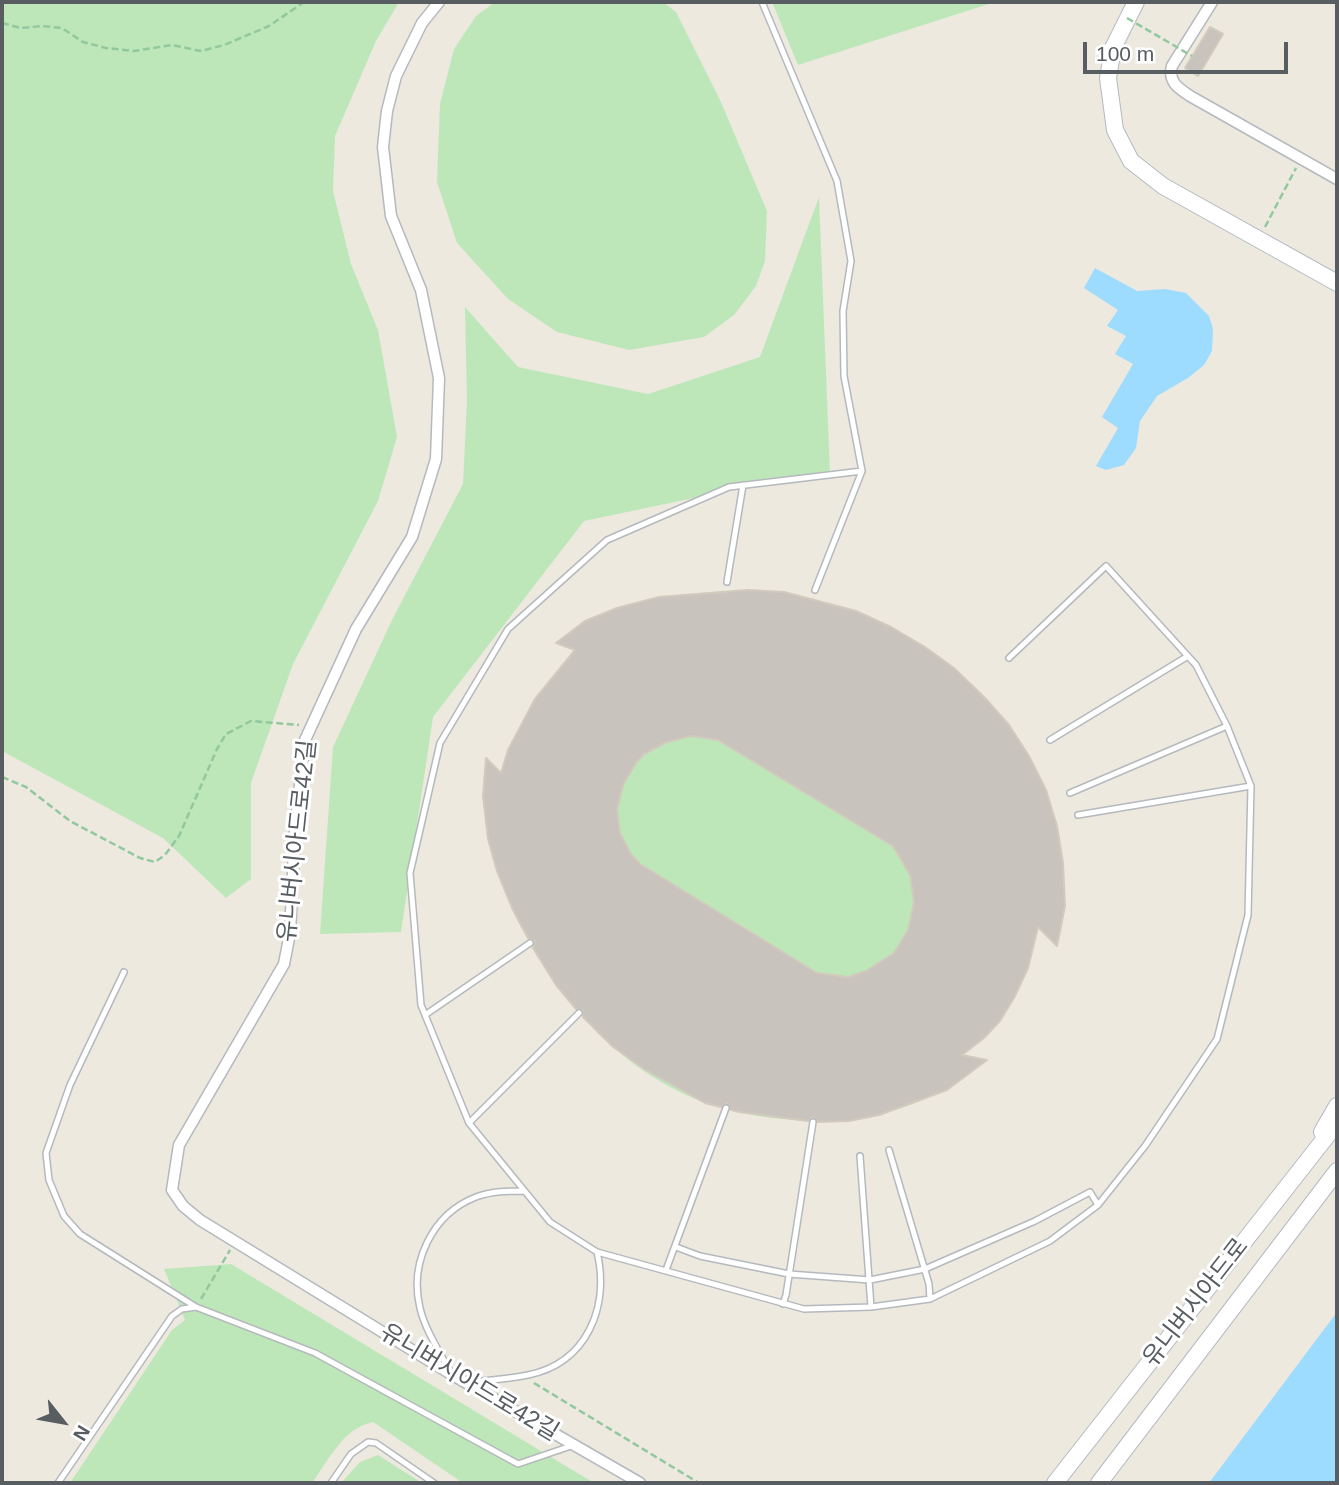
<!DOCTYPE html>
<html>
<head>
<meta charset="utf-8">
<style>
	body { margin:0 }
	#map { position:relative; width:1339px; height:1485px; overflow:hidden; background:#ede9df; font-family:Arial,sans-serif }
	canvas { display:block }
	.frame { position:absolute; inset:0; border:4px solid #585d62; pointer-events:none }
	.north { position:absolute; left:28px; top:1387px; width:70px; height:70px; -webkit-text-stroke:5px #fff; paint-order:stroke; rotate:121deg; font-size:19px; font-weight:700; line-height:28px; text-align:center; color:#585d62 }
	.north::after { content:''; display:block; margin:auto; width:24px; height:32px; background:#585d62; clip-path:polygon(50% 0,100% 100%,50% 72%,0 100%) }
	.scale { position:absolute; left:1083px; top:42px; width:205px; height:32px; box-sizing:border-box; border:4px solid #585d62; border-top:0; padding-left:9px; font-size:21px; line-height:24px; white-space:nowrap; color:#585d62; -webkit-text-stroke:5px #fff; paint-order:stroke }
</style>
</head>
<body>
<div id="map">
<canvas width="1339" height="1485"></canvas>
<div class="frame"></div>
<div class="north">N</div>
<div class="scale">100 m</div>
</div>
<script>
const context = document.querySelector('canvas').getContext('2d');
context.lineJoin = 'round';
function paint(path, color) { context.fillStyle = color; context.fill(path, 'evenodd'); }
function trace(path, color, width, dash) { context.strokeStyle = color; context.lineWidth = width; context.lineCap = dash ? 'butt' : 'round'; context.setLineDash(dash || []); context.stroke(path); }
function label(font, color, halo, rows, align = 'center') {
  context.font = font + ' Arial,"Noto Sans KR",sans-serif'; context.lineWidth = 6; context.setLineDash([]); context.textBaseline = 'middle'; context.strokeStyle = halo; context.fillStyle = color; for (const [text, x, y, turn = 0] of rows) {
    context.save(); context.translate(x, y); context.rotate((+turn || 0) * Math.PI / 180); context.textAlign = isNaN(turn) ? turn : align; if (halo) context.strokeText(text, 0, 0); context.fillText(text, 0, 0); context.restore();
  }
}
const green = new Path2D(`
	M2 2H399L376 41 335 136 333 191 351 264 378 330 397 437 378 501 293 664 251 783V879L226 898 163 838 2 751Z
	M495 2H663L676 12 720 100 767 211 765 261 756 286 734 315 704 337 629 350 557 332 508 299 457 243 437 182 440 104 454 49 476 16Z
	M772 2H995L798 65Z
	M819 197 830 474 737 489 584 521 433 717 401 932 320 934 333 747 392 620 463 484 467 401 465 307 518 367 648 394 760 357Z
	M748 590C917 599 1069 726 1065 904 1064 918 1060 932 1057 946L1038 928C1025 983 1009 1019 963 1054L987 1060C932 1106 866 1126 795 1120 765 1118 734 1113 706 1103 608 1068 532 970 498 874 494 861 492 846 490 832 488 820 484 808 483 796 483 783 485 770 486 758L501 773C516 725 541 687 575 651L556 643C566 636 576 626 587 621 636 595 694 593 748 590Z
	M231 1264 594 1483H463L373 1422C343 1428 329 1460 312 1483H70L172 1330 185 1320 164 1269Z
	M378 1455 422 1483H341L360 1462Z`);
const water = new Path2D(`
	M1095 268 1137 291 1165 289 1186 293 1209 316 1213 329 1212 351 1204 365 1188 378 1157 396 1140 421 1136 448 1124 465 1106 470 1096 466 1118 428 1102 417 1133 364 1115 354 1126 336 1107 326 1118 310 1084 288Z
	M1337 1312V1483H1209Z`);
const building = new Path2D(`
	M1210 27 1223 34 1198 76 1185 68Z
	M748 590 784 592 856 611 891 627 925 647 954 668 985 698 1009 725 1029 756 1046 790 1057 826 1063 863 1065 906 1057 946 1038 927 1028 968 1014 998 1000 1021 984 1038 962 1055 987 1060 947 1090 879 1115 849 1121 818 1122 813 1117 808 1121 739 1112 731 1110 727 1103 721 1107 705 1103 644 1069 612 1046 583 1017V1010L576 1009 556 985 533 948 535 941 528 938 513 910 497 871 488 839 483 796 486 758 501 773 508 750 535 699 575 650 556 643 585 621 617 608 659 597ZM691 736 718 740 893 846 910 875 914 902 908 930 894 953 866 971 848 977 817 973 640 864 631 854 620 833 617 810 623 785 636 763 644 754 667 742Z`);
const path = new Path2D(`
	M2 23 21 28 42 26 62 28 83 42 106 48 134 51 172 45 201 51 224 45 269 26 304 2
	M1265 227 1296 168
	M2 777 26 787 70 821 140 858 155 862 165 855 179 836 217 749 226 734 251 721 299 725
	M201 1299 230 1250
	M534 1383 699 1483`);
const service = new Path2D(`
	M762 2 837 181 851 261 843 311 844 376 862 471 815 590
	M862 471 729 487 607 540 508 629 440 743 410 873 421 1005 469 1123 550 1222 597 1252 804 1309 871 1307 930 1299 1050 1241 1098 1205 1145 1146 1217 1039 1248 915 1251 786 1227 726 1196 665 1106 566 1009 658
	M727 582 743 485
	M1050 740 1188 656
	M1070 793 1227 726
	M1078 815 1251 786
	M124 972 70 1085 46 1153 49 1180 64 1216 80 1234 196 1307 315 1353 518 1464 571 1446
	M425 1015 530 943
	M469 1123 579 1013
	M889 1150 929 1284 930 1299
	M860 1156 871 1307
	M676 1247 700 1256 789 1274 870 1280 925 1269 1035 1221 1090 1192 1098 1205
	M666 1270 726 1108
	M783 1304 786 1295 813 1122
	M450 1372C440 1352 425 1330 420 1308 409 1263 432 1214 476 1197 492 1191 508 1191 524 1191
	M468 1383C488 1380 508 1379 528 1375 587 1363 610 1307 597 1252
	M58 1483 172 1316 182 1309 196 1307
	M331 1483 351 1454 368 1442 376 1443 434 1483`);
const minor = new Path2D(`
	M439 2 422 23 396 76 387 111 383 147 391 216 421 290 439 378 436 459 412 537 356 629 305 740 295 830 290 933 284 964 179 1145 172 1190 183 1206 200 1220 451 1374 640 1483
	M1212 2 1172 66C1168 82 1178 88 1190 96L1337 179`);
const secondary = new Path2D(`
	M1136 2 1113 48 1108 78 1115 130 1131 161 1163 186 1337 283
	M1322 1132 1337 1106
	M1055 1483 1337 1123
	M1099 1483 1337 1171`);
const pathBridge = new Path2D(`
	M1127 18 1192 56`);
const streetNames = [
	["유니버시아드로42길",298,841,-84],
	["유니버시아드로",1196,1303,-52],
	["유니버시아드로42길",469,1383,31]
];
paint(green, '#bde7b9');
paint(water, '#9ddbff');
paint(building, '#c8c3bd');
trace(building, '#d2cabd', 2);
trace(service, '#b5b9be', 8);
trace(minor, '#b5b9be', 13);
trace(secondary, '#b5bac0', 18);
trace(path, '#92c89e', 2.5, [7, 3.5]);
trace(service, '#fff', 5);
trace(minor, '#fff', 10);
trace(secondary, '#fff', 16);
trace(pathBridge, '#92c89e', 2.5, [7, 3.5]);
label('24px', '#585d62', '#fff', streetNames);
</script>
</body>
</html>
